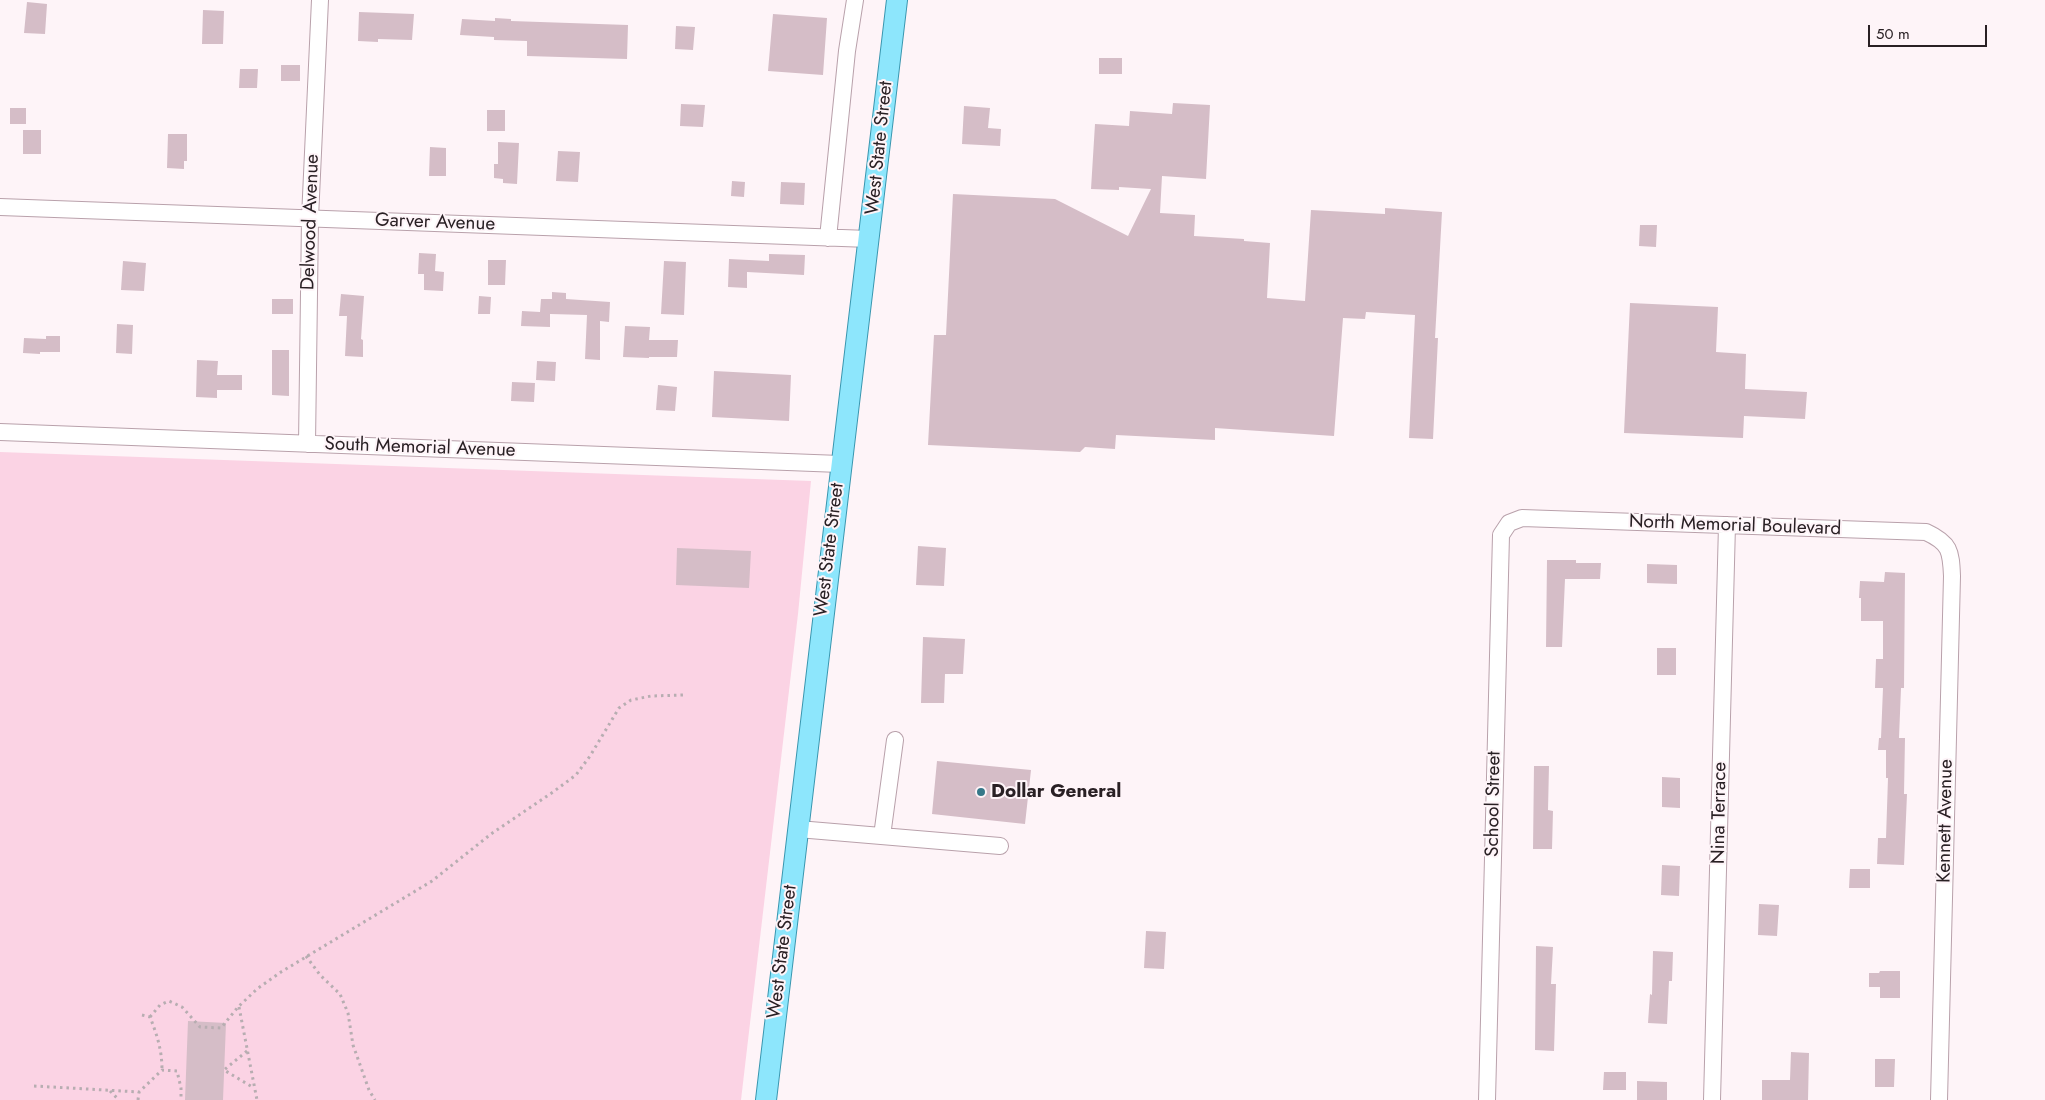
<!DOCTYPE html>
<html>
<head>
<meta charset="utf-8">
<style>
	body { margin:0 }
	#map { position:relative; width:2045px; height:1100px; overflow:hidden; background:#fef4f8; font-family:Jost,sans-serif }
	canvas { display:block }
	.scale { position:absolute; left:1868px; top:25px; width:119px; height:22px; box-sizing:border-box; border:2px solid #292024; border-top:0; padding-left:6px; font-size:15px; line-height:18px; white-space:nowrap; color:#292024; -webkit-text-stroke:4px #fef4f8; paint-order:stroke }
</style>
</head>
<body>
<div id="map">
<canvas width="2045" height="1100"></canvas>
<div class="scale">50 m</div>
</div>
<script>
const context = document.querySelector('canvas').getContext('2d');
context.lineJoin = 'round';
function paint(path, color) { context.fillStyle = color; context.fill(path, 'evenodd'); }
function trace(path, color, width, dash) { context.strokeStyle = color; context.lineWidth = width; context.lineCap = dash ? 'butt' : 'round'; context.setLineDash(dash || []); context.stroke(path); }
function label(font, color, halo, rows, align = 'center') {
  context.font = font + ' Jost,sans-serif'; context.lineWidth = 4; context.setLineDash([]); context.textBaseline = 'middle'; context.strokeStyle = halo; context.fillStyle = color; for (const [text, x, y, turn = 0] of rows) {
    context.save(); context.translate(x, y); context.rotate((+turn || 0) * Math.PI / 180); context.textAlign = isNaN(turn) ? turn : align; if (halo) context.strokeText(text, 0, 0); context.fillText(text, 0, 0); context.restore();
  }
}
const green = new Path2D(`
	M0 452 811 481 798 614 741 1100H0Z`);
const building = new Path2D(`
	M27 2 47 4 45 34 24 33Z
	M203 10 224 11 223 44H202Z
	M359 12 414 14 412 40 378 39V42L358 41Z
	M773 14 827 18 823 75 768 71Z
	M495 18 511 19V21L628 25 627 59 527 56V41L494 40V37L460 35 462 19 495 21Z
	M676 26 695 27 693 50 675 49Z
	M1099 58H1122V74H1099Z
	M281 65H300V81H281Z
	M240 69H258L257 88H239Z
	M1173 103 1210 105 1206 179 1162 176 1160 213 1195 215 1194 236 1244 239V241L1270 243 1267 298 1305 301 1311 210 1385 214V208L1442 212 1435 338H1438L1433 439 1409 438 1415 315 1366 312 1365 319 1343 318 1334 436 1215 428V440L1116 435 1115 449 1085 447 1080 452 928 445 934 335H946L953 194 1055 199 1128 236 1151 189 1119 187V190L1091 189 1095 124 1129 126 1130 111 1172 114Z
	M681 104 705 105 703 127 680 126Z
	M964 106 990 108 988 128 1001 129 1000 146 962 144Z
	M10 108H26V124H10Z
	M487 110H505V131H487Z
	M23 130H41V154H23Z
	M168 134H187V161H184V169L167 168Z
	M498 142 519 143 517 184 503 183V179L494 178V164H498Z
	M430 147 446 148V176H429Z
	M558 151 580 152 578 182 556 181Z
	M732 181 745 182 744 197 731 196Z
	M781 182 805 183 804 205 780 204Z
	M1640 225H1657L1656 247 1639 246Z
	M419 253 436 254 435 271 444 272 443 291 424 290V274H418Z
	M769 254 805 255 804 275 747 272V288L728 287 729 259 769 261Z
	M488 260H506L505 285H488Z
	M123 261 146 263 144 291 121 290Z
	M664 261 686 262 684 315 661 314Z
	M552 292 566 293V299L610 302 609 322 600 321V360L585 359 587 315 550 314V327L521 326 522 311 540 312 541 299H552Z
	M341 294 364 296 361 339 363 340V357L345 356 347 316H339Z
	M479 296 491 297 490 314H478Z
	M272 299H293V314H272Z
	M1630 303 1718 307 1716 352 1746 354 1745 389 1807 392 1805 419 1744 416 1743 438 1624 433Z
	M117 324 133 325 132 354 116 353Z
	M625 326 650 327 649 340H678L677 357H649V358L623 357Z
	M46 336H60V352H40V354L23 353 24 338 46 339Z
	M272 350H289V396L272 395Z
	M197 360 218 361 217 375H242V390H217V398L196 397Z
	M537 361 556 362 555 381 536 380Z
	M714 371 791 375 789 421 712 417Z
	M512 382 535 383 534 402 511 401Z
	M658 385 677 387 675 411 656 410Z
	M918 546 946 548 944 586 916 585Z
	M677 548 751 551 749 588 676 585Z
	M1547 560H1576V563H1601L1600 579H1565L1562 647H1546Z
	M1647 564 1677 565V584L1647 583Z
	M1885 572 1905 573 1904 688H1901L1899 738H1905L1904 794H1907L1904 865 1877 864 1878 838H1886L1888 778H1886V750H1878L1879 738H1881L1883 688H1875L1876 659H1883V621H1861V598H1859L1860 581 1884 582Z
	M923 637 965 639 963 674H945L944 703H921Z
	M1657 648H1676V675H1657Z
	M937 761 1031 770 1025 824 932 814Z
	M1534 766H1549L1548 810 1553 811 1552 849H1533Z
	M1662 777 1680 778V808L1662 807Z
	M1662 865 1680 866 1679 896 1661 895Z
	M1850 869H1870V888H1849Z
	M1759 904 1779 905 1777 936 1758 935Z
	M1146 931 1166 932 1164 969 1144 968Z
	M1536 946 1553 947 1551 984H1556L1554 1051 1535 1050Z
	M1653 951 1673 952 1672 981H1669L1667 1024 1648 1023 1650 994 1652 995Z
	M1880 971H1900V998H1880V987H1869V973H1879Z
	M188 1021 226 1023 223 1100H185Z
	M1791 1052 1809 1053 1808 1100H1762V1080H1790Z
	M1875 1059H1895L1894 1087H1875Z
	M1604 1072H1626V1090H1603Z
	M1637 1081 1667 1082V1100H1637Z`);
const path = new Path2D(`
	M306 956 320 975 340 994 348 1013 353 1045 369 1090 375 1100
	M239 1007 257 1100
	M142 1015 150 1017C157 1035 162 1050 162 1070
	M150 1017 160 1005 169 1001 182 1007 200 1027 221 1028 238 1007 257 989 281 972 432 881 491 834 553 792 576 775 590 756 619 708 631 700 651 696 683 695
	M247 1051 224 1070 254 1088
	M34 1086 139 1092 162 1070 177 1071 181 1088V1100
	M110 1091 119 1100
	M138 1100 139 1092`);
const minor = new Path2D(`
	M0 207 869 239
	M828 238 847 51 855 0
	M0 432 840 464
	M307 444 310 218 320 0
	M798 829 1000 846
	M882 836 895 740
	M1487 1100 1501 535 1509 523 1522 518 1926 532C1950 543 1951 551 1952 576L1939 1100
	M1712 1100 1727 525`);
const major = new Path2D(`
	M766 1100 897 0`);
const markers = [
	[981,792,5,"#367889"]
];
const streetNames = [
	["West State Street",880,148,-84],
	["Delwood Avenue",311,222,-88],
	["Garver Avenue",435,223,2],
	["South Memorial Avenue",420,448,2],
	["North Memorial Boulevard",1735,526,2],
	["West State Street",830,550,-83],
	["School Street",1494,804,-89],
	["Nina Terrace",1720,813,-89],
	["Kennett Avenue",1946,821,-89],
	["West State Street",783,952,-83]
];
const poiNames = [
	["Dollar General",991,792]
];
paint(green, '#fbd3e4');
paint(building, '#d5bdc7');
trace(minor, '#b9a1ab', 18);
trace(major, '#3996af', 22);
trace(path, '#b7adb1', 3, [2.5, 4]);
trace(minor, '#fff', 16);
trace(major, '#8de6fc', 20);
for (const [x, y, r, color] of markers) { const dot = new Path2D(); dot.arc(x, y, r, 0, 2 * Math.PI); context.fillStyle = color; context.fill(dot); trace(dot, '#fef4f8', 2); }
label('19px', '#292024', '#fef4f8', streetNames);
label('bold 19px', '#292024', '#fef4f8', poiNames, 'left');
</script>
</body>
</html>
